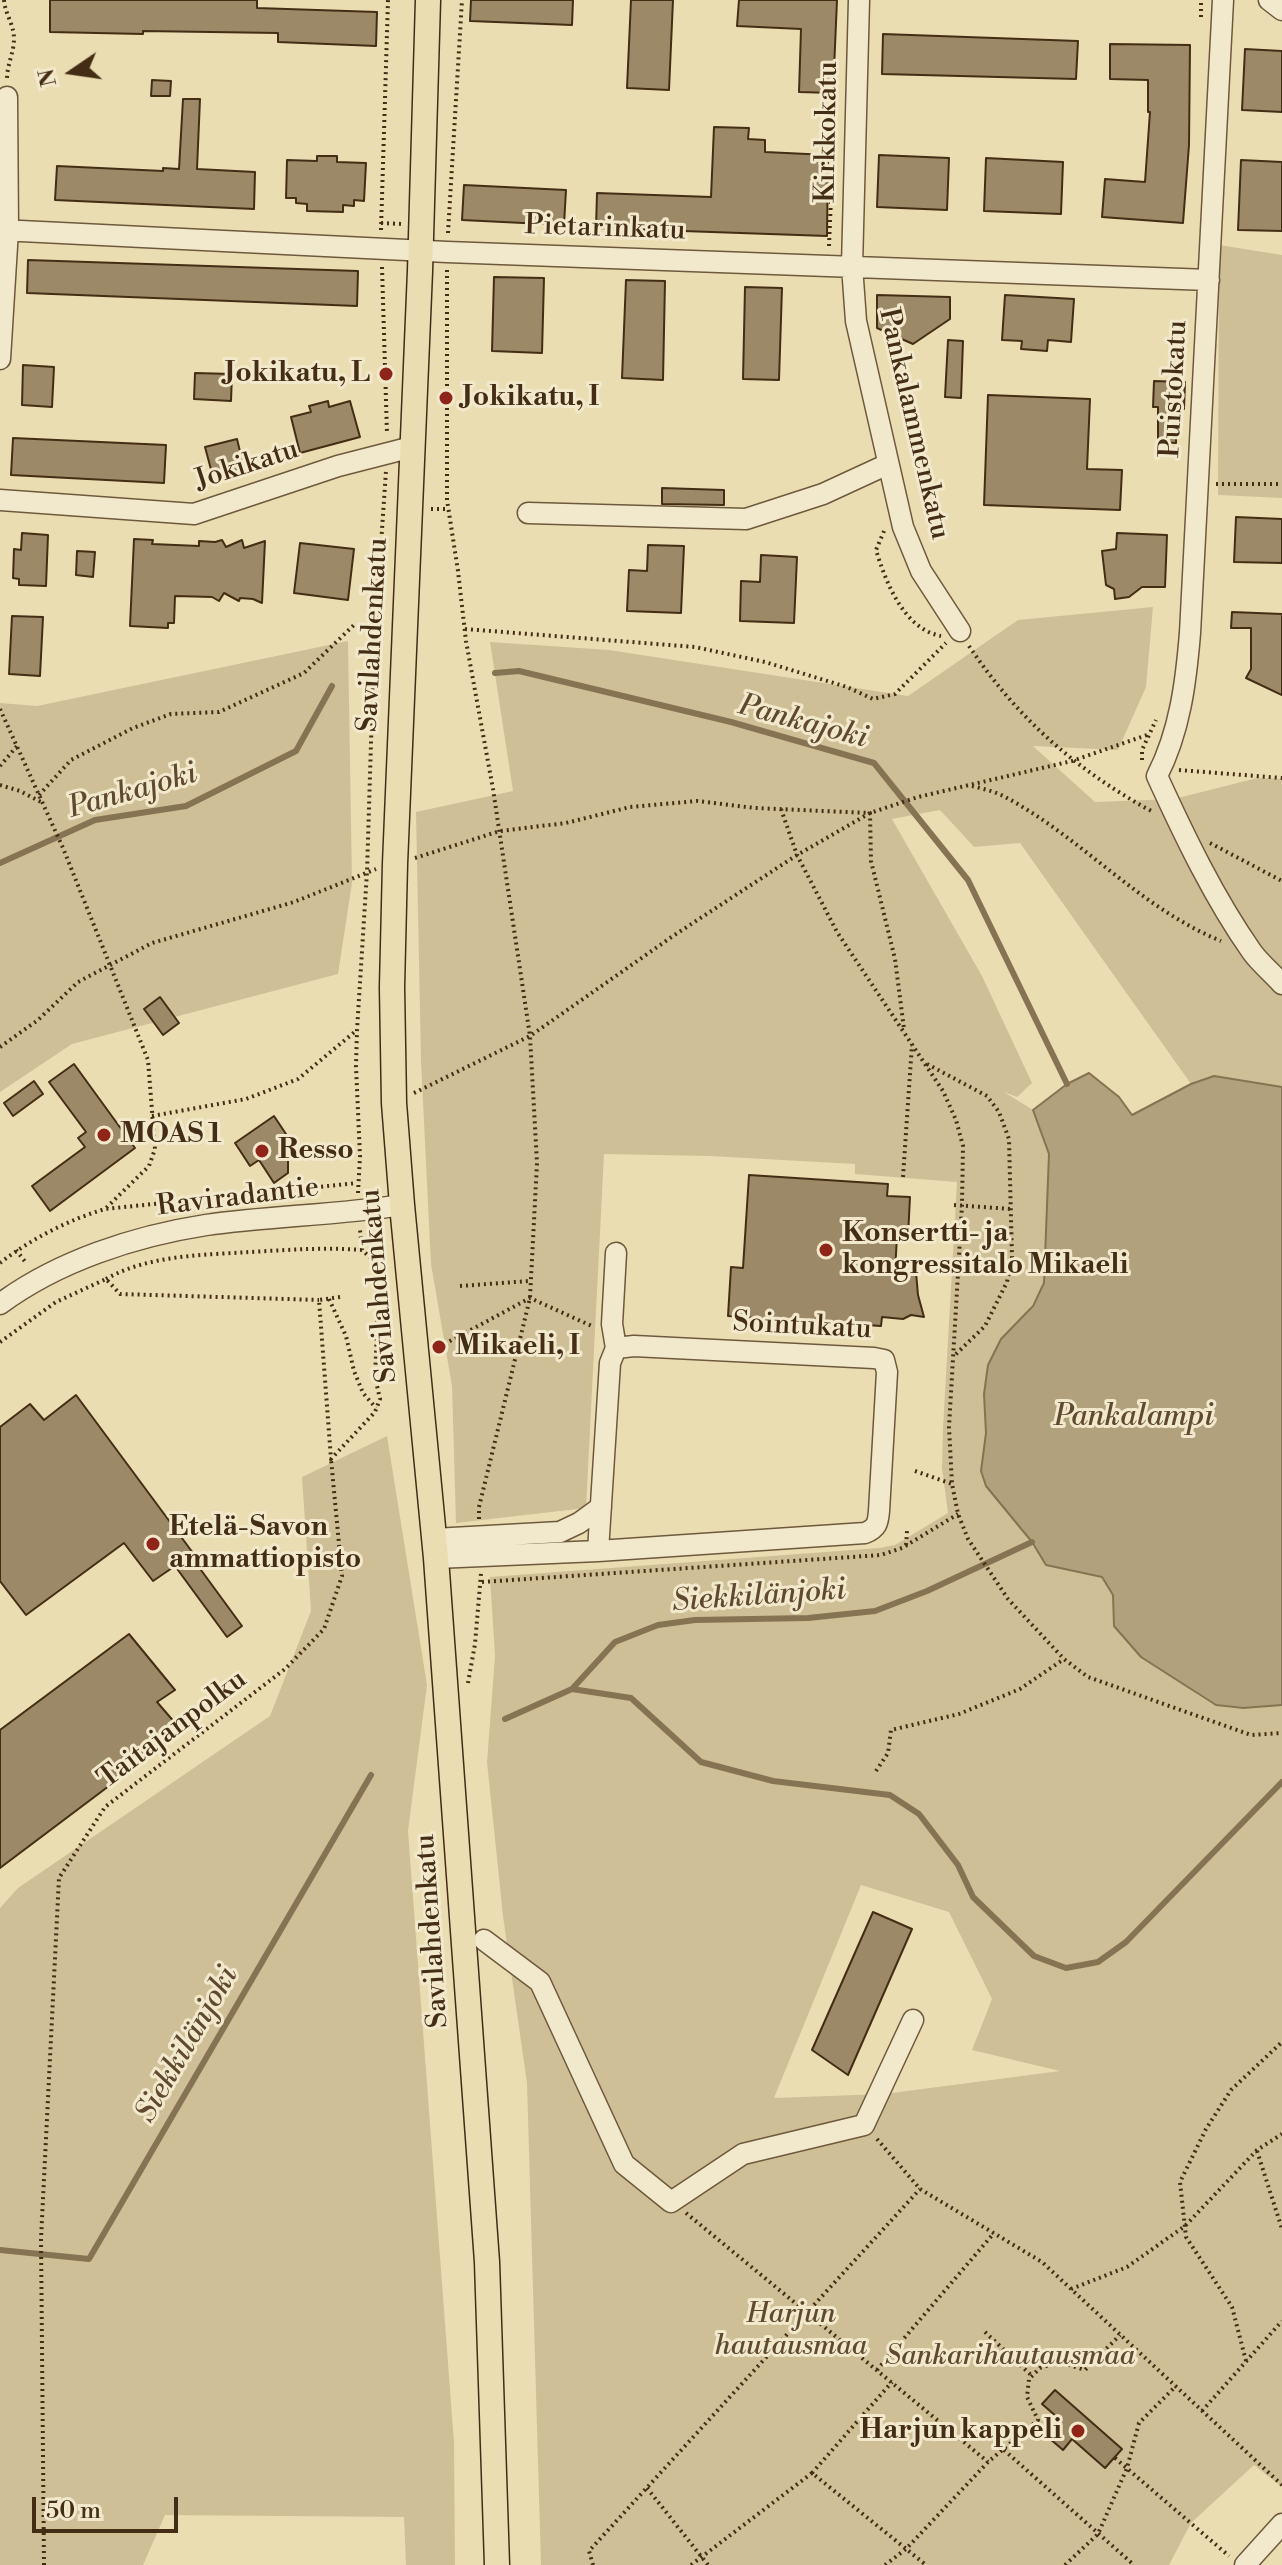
<!DOCTYPE html>
<html>
<head>
<meta charset="utf-8">
<style>
	body { margin:0 }
	#map { position:relative; width:1282px; height:2565px; overflow:hidden; background:#ebddb2; font-family:"Libre Bodoni",serif }
	canvas { display:block }
	.north { position:absolute; left:32px; top:32px; width:80px; height:80px; -webkit-text-stroke:6px #f2e9cd; paint-order:stroke; rotate:257deg; font-size:22px; font-weight:700; line-height:32px; text-align:center; color:#442d15 }
	.north::after { content:''; display:block; margin:auto; width:28px; height:36px; background:#442d15; clip-path:polygon(50% 0,100% 100%,50% 72%,0 100%) }
	.scale { position:absolute; left:32px; top:2497px; width:146px; height:36px; box-sizing:border-box; border:4px solid #442d15; border-top:0; padding-left:10px; font-size:24px; line-height:28px; white-space:nowrap; color:#442d15; -webkit-text-stroke:6px #f2e9cd; paint-order:stroke }
</style>
</head>
<body>
<div id="map">
<canvas width="1282" height="2565"></canvas>
<div class="north">N</div>
<div class="scale">50 m</div>
</div>
<script>
const context = document.querySelector('canvas').getContext('2d');
context.lineJoin = 'round';
function paint(path, color) { context.fillStyle = color; context.fill(path, 'evenodd'); }
function trace(path, color, width, dash) { context.strokeStyle = color; context.lineWidth = width; context.lineCap = dash ? 'butt' : 'round'; context.setLineDash(dash || []); context.stroke(path); }
function label(font, color, halo, rows, align = 'center') {
  context.font = font + ' "Libre Bodoni",serif'; context.lineWidth = 6; context.setLineDash([]); context.textBaseline = 'middle'; context.strokeStyle = halo; context.fillStyle = color; for (const [text, x, y, turn = 0] of rows) {
    context.save(); context.translate(x, y); context.rotate((+turn || 0) * Math.PI / 180); context.textAlign = isNaN(turn) ? turn : align; if (halo) context.strokeText(text, 0, 0); context.fillText(text, 0, 0); context.restore();
  }
}
const green = new Path2D(`
	M1219 245 1282 255V498L1218 495Z
	M1153 607 1146 687 1118 750 1033 746 1095 802 1174 799 1257 778 1282 779V1087L1214 1076 1191 1084 1020 843 974 847 940 810 892 819 982 976 1032 1083 1017 1097 1004 1092 1033 1110 1049 1154 1044 1283 1029 1310 1001 1340 984 1394 986 1433 981 1470 1046 1565 1102 1577 1113 1595 1114 1626C1136 1643 1197 1700 1219 1706 1240 1711 1261 1707 1282 1705V2487L1254 2465 1191 2523 1169 2565H541L527 2083 503 1916 487 1762 495 1656 490 1577 879 1548 895 1545 948 1513 942 1468 943 1428 957 1182 855 1174V1164L709 1156 604 1154 586 1508 456 1523 452 1386 431 1264 421 1061 416 812 513 791 490 642 609 650 908 696 1018 620ZM861 1885 949 1912 992 1999 972 2050 1060 2071 884 2094 774 2098Z
	M348 641 352 883 338 974 72 1044 0 1092V703L37 706Z
	M387 1436 427 1685 408 1831 454 2443 455 2565H406L404 2517 165 2515 143 2565H0V1908L18 1888 270 1716 311 1611 302 1477Z`);
const water = new Path2D(`
	M1089 1073 1119 1097 1132 1115 1191 1084 1214 1076 1282 1087V1705L1243 1708 1216 1705 1141 1657 1114 1626 1113 1595 1102 1577 1046 1565 1032 1542 986 1486 981 1471 986 1433 984 1394 988 1365 1001 1339 1033 1306 1044 1283 1049 1154 1033 1110 1067 1084Z`);
const stream = new Path2D(`
	M495 673 519 671 731 722 874 763 968 880 1067 1084
	M0 863 95 820 186 806 296 751 332 686
	M572 1689 631 1698 701 1762 773 1781 890 1795 919 1814 958 1865 973 1897 1034 1956 1066 1968 1098 1962 1126 1942 1282 1782
	M505 1719 572 1689 615 1642 658 1625 695 1620 808 1618 875 1611 927 1591 1032 1542
	M0 2250 89 2259 371 1775`);
const building = new Path2D(`
	M50 0H257V8L377 12 376 46 278 42V33L143 31V34L50 32Z
	M471 0H573L572 25 470 21Z
	M631 0H673L669 90 627 88Z
	M739 0H837L833 93 799 92 801 29 737 26Z
	M883 34 1078 41 1076 79 882 74Z
	M1110 44 1190 45 1189 145 1183 223 1102 217 1105 179 1145 182 1150 112H1148V80L1110 79Z
	M1245 49 1282 51V112L1242 110Z
	M152 80 171 81 170 96H151Z
	M183 99H200L197 169 255 172 254 209 55 200 57 166 163 171V168L179 169Z
	M714 127 749 128 748 139 765 140V152L828 155 827 236 596 228 597 193 711 197Z
	M879 155 949 158 947 210 877 207Z
	M317 156H337V162L366 163 364 201 354 200V206L343 205V212L307 211V204L296 203V198H286L287 160 317 161Z
	M986 158 1063 162 1061 214 984 211Z
	M1241 160 1282 162V231L1238 230Z
	M464 185 566 190 564 225 462 220Z
	M28 260 358 271 357 306 27 293Z
	M494 277 544 278 542 353 492 351Z
	M626 280 665 281 663 380 622 378Z
	M745 287 782 288 779 380 743 379Z
	M877 295 950 297V319L913 344 877 328Z
	M1005 295 1074 299 1071 342 1048 340 1047 351 1021 349 1022 341 1002 340Z
	M948 340 963 341 961 398 945 397Z
	M23 365 54 367 52 407 22 405Z
	M195 373 232 374 231 401 194 399Z
	M1154 381 1185 382 1184 409 1176 408V443L1158 442V407H1153Z
	M988 395 1090 399 1087 469 1122 470 1120 510 984 505Z
	M328 401 329 407 350 401 360 437 300 453 291 417 311 412 309 406Z
	M13 438 166 445 164 483 11 475Z
	M237 439 244 468 213 477 205 447Z
	M662 488 724 490V505L662 504Z
	M1236 517 1282 519V563L1234 562Z
	M22 533 48 535 46 586 19 585V579L13 578 14 549 21 550Z
	M1117 533 1167 535 1165 587H1142L1129 597 1115 599 1114 589 1106 585 1102 551 1116 549Z
	M134 539 153 540 152 544 199 546V541L215 542 222 540 226 547 242 540 244 548 265 541 262 603 253 599 240 598 239 601 224 593 219 601 212 597 175 596 174 623H168V628L130 626Z
	M300 543 354 549 348 600 294 593Z
	M648 545 684 546 681 613 627 611 629 570 647 571Z
	M77 551 95 552 93 577 76 575Z
	M761 555 797 557 794 623 740 621 741 581 760 582Z
	M1232 612 1282 614V695L1246 678 1251 669V628H1231Z
	M12 616 43 617 40 676 9 674Z
	M160 997 179 1023 163 1035 144 1009Z
	M74 1064 135 1148 50 1211 32 1186 85 1147 78 1138 86 1132 49 1082Z
	M34 1081 43 1094 13 1116 4 1103Z
	M274 1116 288 1137 279 1144 288 1157V1173L274 1183 259 1160 250 1166 235 1143Z
	M749 1175 888 1184 887 1196 910 1197 908 1236H897L895 1272H916L918 1295 924 1317 911 1315 903 1319 882 1317 881 1326 728 1316 731 1267 743 1268Z
	M76 1395 193 1553 190 1555 242 1626 227 1637 175 1566 153 1581 124 1543 26 1615 0 1581V1427L30 1404 44 1420Z
	M129 1634 175 1690 157 1702 182 1731 0 1868V1730Z
	M873 1912 912 1929 848 2075 812 2050Z
	M1055 2390 1122 2449 1105 2468 1072 2439 1063 2450 1049 2438 1060 2425 1054 2420 1057 2417 1042 2404Z`);
const path = new Path2D(`
	M4 0C5 14 14 24 14 39 14 52 7 65 7 79
	M1201 17V0
	M381 223 402 224
	M381 230 388 0
	M448 233 462 0
	M829 246 833 151
	M382 267 387 434
	M447 270V500L458 571 466 641 493 789 530 1036 537 1163 530 1298 479 1507V1520
	M1216 484H1282
	M431 509H448
	M884 531 876 550C886 583 904 629 941 636
	M465 629 695 647 765 662 847 687 873 699 895 694 946 643
	M969 646C1018 719 1076 770 1153 812
	M0 709 63 848 148 1060 155 1149 149 1166 105 1209
	M1142 760V750L1156 720
	M0 766 17 746
	M1179 770 1282 778
	M0 785 20 791 41 802
	M972 786C984 789 997 792 1007 798 1083 839 1140 908 1221 941
	M39 795 71 760 133 728 171 714 219 712 304 673 356 623
	M781 809 797 855 837 932 943 1091 956 1120 963 1146 962 1205 949 1427 952 1484 958 1514 968 1539 1008 1599 1064 1659 1088 1677 1251 1735 1282 1733
	M1210 843 1282 881
	M415 858 500 831 566 823 630 807 697 801 755 808 870 813 871 861 895 959 904 1029
	M0 1047 38 1020 78 982 152 943 294 902 376 869
	M927 1064 987 1096 999 1112 1009 1139 1012 1258 1007 1282 985 1326 955 1355
	M414 1093 530 1036 673 936 797 855 870 813 918 797 1072 761 1147 735
	M152 1116 246 1099 298 1079 357 1030
	M903 1177 912 1044
	M358 1193 360 1156 356 1067 357 1030 367 872 374 646 386 471
	M954 1205 1011 1209
	M16 1250 27 1264
	M0 1263C31 1239 68 1220 105 1209L357 1183
	M106 1279C148 1255 203 1255 250 1252 288 1250 324 1247 362 1250
	M460 1286 529 1281
	M340 1297 319 1300 331 1459 375 1412 380 1399 375 1377 378 1306 375 1262 362 1250 360 1230
	M329 1299 346 1336 354 1371 363 1393 376 1408
	M0 1342 56 1302 106 1279 120 1294 319 1300
	M439 1347 530 1298 594 1327
	M915 1471 952 1484
	M906 1545 907 1531
	M482 1582 881 1555 902 1548 958 1514
	M468 1683 475 1644 481 1573
	M876 1771 888 1753 891 1730 959 1714 1020 1689 1064 1659
	M877 2139 920 2189 1042 2262 1282 2485
	M1257 2151 1282 2229
	M686 2213 988 2462
	M1071 2289 1127 2267 1185 2226 1257 2150 1282 2134
	M985 2332 1032 2376
	M1246 2361 1232 2307 1186 2237 1180 2182 1206 2129 1231 2090 1282 2042
	M877 2370 994 2233
	M1202 2411 1282 2321
	M1004 2450 1134 2565
	M1115 2458 1229 2556
	M812 2473 892 2382
	M647 2488 708 2565
	M44 2565 41 2239 59 1878 105 1807 285 1669 324 1629 342 1576 331 1459
	M593 2565 589 2551 920 2189
	M691 2565 812 2473 926 2565
	M885 2565 906 2549 988 2462 1038 2420 1027 2397 1029 2379 1040 2368 1059 2362 1085 2370 1120 2335
	M1065 2565 1098 2534 1127 2468 1139 2423 1176 2386`);
const minor = new Path2D(`
	M859 0 852 266 856 321 903 527 921 571 960 631
	M1223 0 1190 633C1186 682 1180 731 1157 776 1184 835 1214 898 1252 952 1260 963 1272 973 1282 984
	M1269 0 1282 10
	M0 230 447 252 1209 280
	M0 359 8 230 7 97
	M0 500 194 514 338 466 412 447
	M528 513 746 519 823 494 888 464
	M616 1253 612 1324 616 1348
	M0 1304C58 1261 135 1236 206 1225 271 1216 337 1215 402 1205
	M434 1539 560 1532 579 1523 601 1507
	M436 1558 598 1551 865 1533C877 1528 878 1523 879 1511L887 1372 884 1360 874 1358 634 1346 616 1348 610 1363 598 1551
	M484 1940 540 1982 624 2164 671 2202 743 2154 864 2125 913 2020
	M1245 2565 1282 2524`);
const major = new Path2D(`
	M428 0 420 271 395 864 392 987 394 1103 402 1205 436 1558 487 2262 497 2565`);
const markers = [
	[386,374,8,"#8f2418"],
	[446,398,8,"#8f2418"],
	[104,1135,8,"#8f2418"],
	[262,1151,8,"#8f2418"],
	[826,1250,8,"#8f2418"],
	[439,1347,8,"#8f2418"],
	[153,1544,8,"#8f2418"],
	[1078,2431,8,"#8f2418"]
];
const streetNames = [
	["Kirkkokatu",828,132,-89],
	["Pietarinkatu",605,229,2],
	["Puistokatu",1175,389,-87],
	["Pankalammenkatu",913,424,77],
	["Jokikatu",247,466,-18],
	["Savilahdenkatu",374,635,-87],
	["Raviradantie",238,1198,-7],
	["Savilahdenkatu",380,1286,-95],
	["Sointukatu",802,1327,3],
	["Taitajanpolku",173,1730,-37],
	["Savilahdenkatu",433,1931,-94]
];
const poiNames = [
	["Jokikatu, L",370,374,"right"],
	["Jokikatu, I",462,398],
	["MOAS 1",120,1135],
	["Resso",278,1151],
	["Konsertti- ja",842,1234],
	["kongressitalo Mikaeli",842,1266],
	["Mikaeli, I",455,1347],
	["Etelä-Savon",169,1528],
	["ammattiopisto",169,1560],
	["Harjun kappeli",1062,2431,"right"]
];
const parkNames = [
	["Harjun",791,2315],
	["hautausmaa",791,2347],
	["Sankarihautausmaa",1010,2357]
];
const waterNames = [
	["Pankajoki",803,723,15],
	["Pankajoki",133,792,-16],
	["Pankalampi",1134,1418],
	["Siekkilänjoki",759,1597,-4],
	["Siekkilänjoki",188,2045,-60]
];
paint(green, '#cfbf97');
paint(water, '#b2a17d');
trace(water, '#867353', 2);
trace(stream, '#867353', 6);
paint(building, '#9b8967');
trace(building, '#442d15', 2);
trace(minor, '#6e593c', 23);
trace(major, '#442d15', 27);
trace(path, '#442d15', 4, [2, 4]);
trace(minor, '#f2e9cd', 20);
trace(major, '#ebddb2', 24);
for (const [x, y, r, color] of markers) { const dot = new Path2D(); dot.arc(x, y, r, 0, 2 * Math.PI); context.fillStyle = color; context.fill(dot); trace(dot, '#f2e9cd', 3); }
label('28px', '#442d15', '#f2e9cd', streetNames);
label('bold 28px', '#442d15', '#f2e9cd', poiNames, 'left');
label('italic 28px', '#604a2f', '#f2e9cd', parkNames);
label('italic 30px', '#604a2f', '#f2e9cd', waterNames);
</script>
</body>
</html>
